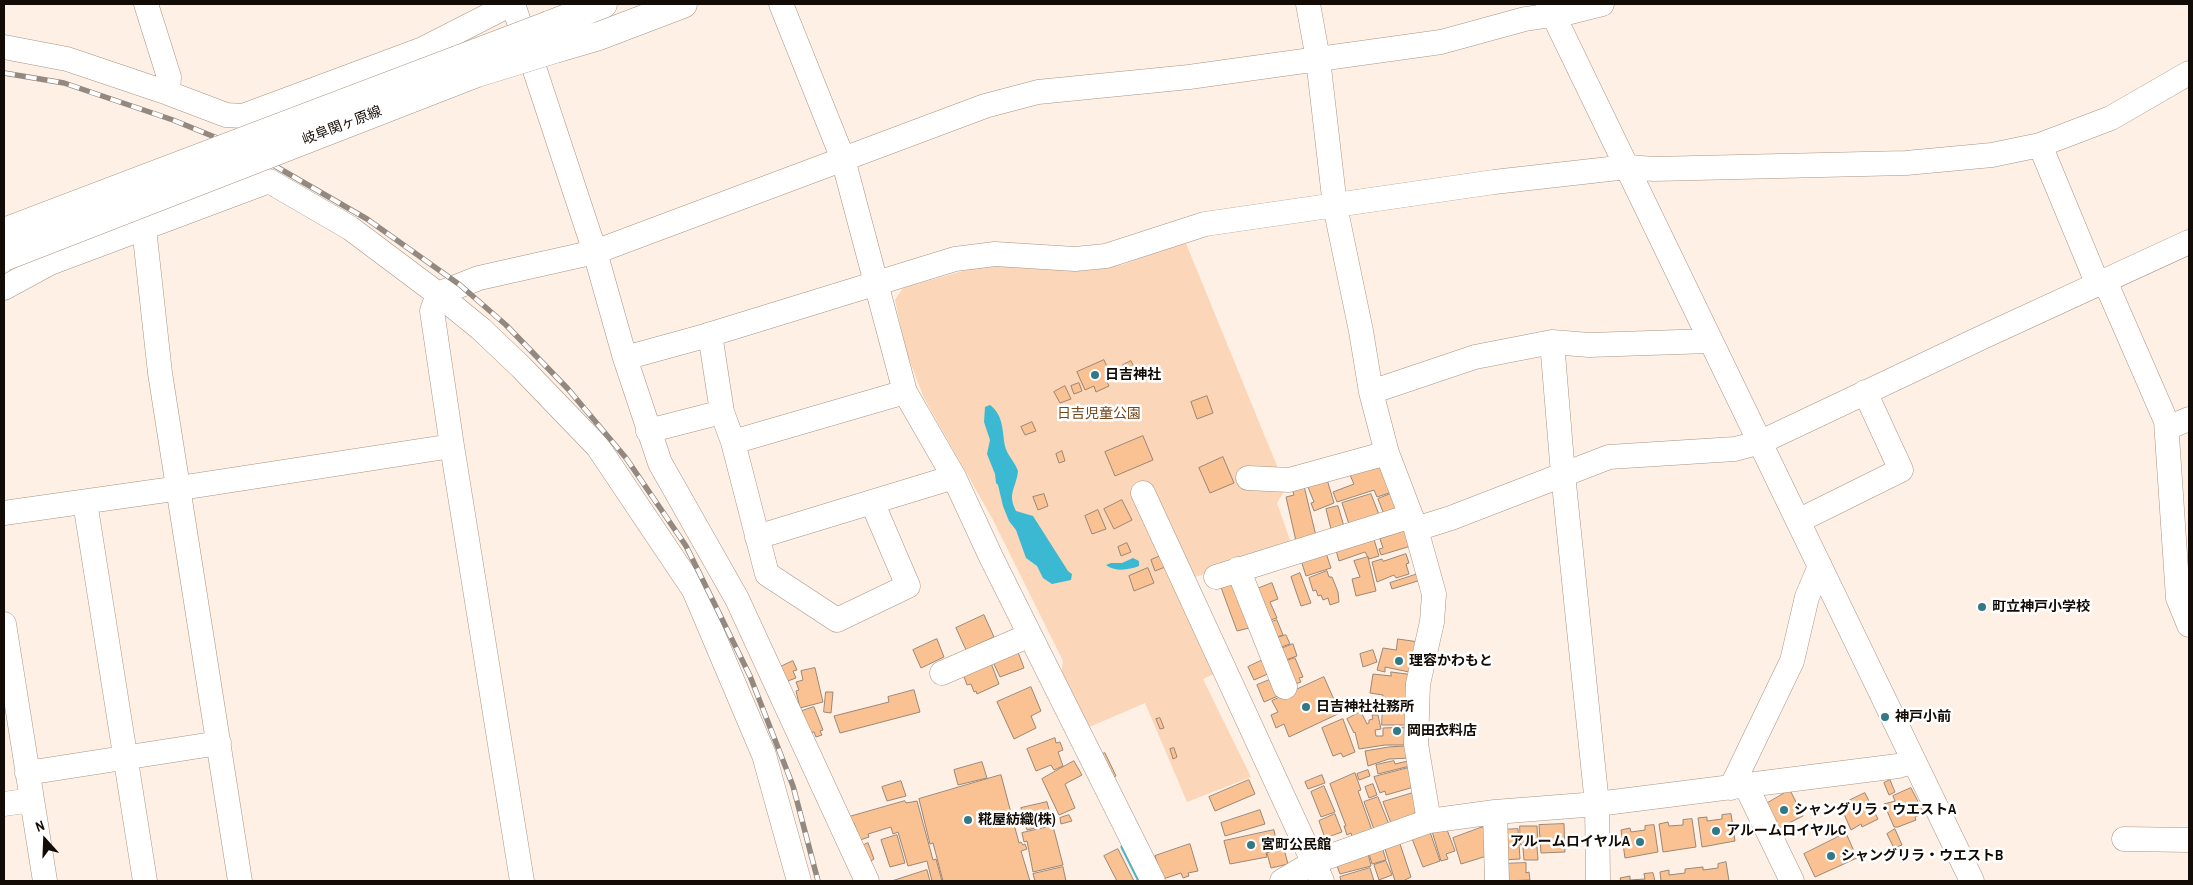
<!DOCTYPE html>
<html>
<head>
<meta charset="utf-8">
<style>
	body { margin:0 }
	#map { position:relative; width:2193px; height:885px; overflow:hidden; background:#fef0e5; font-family:"Archivo Narrow",sans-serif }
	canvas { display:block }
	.frame { position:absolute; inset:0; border:5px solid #130c06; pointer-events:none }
	.north { position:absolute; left:20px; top:815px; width:50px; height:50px; -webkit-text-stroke:4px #fff; paint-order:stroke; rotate:340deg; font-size:14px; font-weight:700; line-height:20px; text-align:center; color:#130c06 }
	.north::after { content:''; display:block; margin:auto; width:18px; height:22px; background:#130c06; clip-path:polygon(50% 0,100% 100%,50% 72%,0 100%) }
</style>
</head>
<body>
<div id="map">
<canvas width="2193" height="885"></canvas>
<div class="frame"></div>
<div class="north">N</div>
</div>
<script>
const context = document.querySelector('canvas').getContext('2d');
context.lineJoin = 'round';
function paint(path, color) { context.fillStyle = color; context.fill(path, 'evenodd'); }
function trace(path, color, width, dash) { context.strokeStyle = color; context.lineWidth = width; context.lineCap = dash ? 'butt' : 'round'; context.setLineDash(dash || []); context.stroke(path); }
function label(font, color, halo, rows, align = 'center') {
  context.font = font + ' "Archivo Narrow","Noto Sans JP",sans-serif'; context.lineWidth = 5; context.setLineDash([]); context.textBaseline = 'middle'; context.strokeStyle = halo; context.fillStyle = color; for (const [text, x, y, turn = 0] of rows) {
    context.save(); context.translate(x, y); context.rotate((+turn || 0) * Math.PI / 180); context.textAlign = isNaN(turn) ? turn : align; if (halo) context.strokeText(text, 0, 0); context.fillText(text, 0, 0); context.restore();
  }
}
const green = new Path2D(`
	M1185 241 1286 488 1277 503 1292 546 1176 583 1216 673 1203 679 1251 777 1187 802 1145 703 1087 728 1061 679 1063 661 993 520 924 398 906 351 895 300 903 288 984 265 1083 269 1122 265Z`);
const water = new Path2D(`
	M990 405C1004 416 1002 431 1005 446 1007 455 1015 462 1018 471 1016 489 1007 493 1016 511L1033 516 1068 571 1072 574 1071 580 1052 584 1043 578 1037 566 1026 558 1016 530 1009 521 1003 506 998 485 996 483 995 474 987 454 990 440 984 422 985 407Z
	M1133 558 1139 561V566C1129 570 1115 572 1106 565L1111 563H1122Z`);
const stream = new Path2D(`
	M1123 847 1140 881`);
const building = new Path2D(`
	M1104 360 1112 378 1106 380 1109 386 1096 392 1094 386 1085 390 1077 372Z
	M1131 361 1136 371 1128 375 1123 365Z
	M1079 383 1082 391 1074 394 1071 386Z
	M1065 386 1071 399 1060 403 1054 392Z
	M1207 396 1213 413 1197 419 1191 402Z
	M1032 422 1036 431 1025 435 1021 427Z
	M1143 436 1153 460 1115 476 1105 452Z
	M1062 451 1065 461 1059 463 1056 454Z
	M1223 457 1234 483 1210 493 1199 468Z
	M1384 462 1395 491 1377 497 1374 490 1337 502 1333 492 1354 484 1350 475Z
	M1326 476 1334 503 1314 511 1311 503 1314 502 1306 482Z
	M1304 486 1316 536 1296 541 1286 497 1294 495 1292 489Z
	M1395 492 1402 511 1385 517 1378 499Z
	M1044 494 1048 506 1038 510 1033 497Z
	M1371 494 1380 517 1349 524 1342 503Z
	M1122 500 1132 520 1114 529 1104 509Z
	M1338 506 1345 530 1332 533 1326 509Z
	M1098 510 1106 529 1092 534 1085 516Z
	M1407 530 1411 546 1381 555 1379 549 1383 548 1380 539Z
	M1373 536 1379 556 1369 559 1365 552 1339 561 1336 550Z
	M1127 543 1131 552 1121 556 1118 547Z
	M1325 550 1331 568 1306 576 1300 557Z
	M1406 554 1409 563 1406 564 1409 574 1396 578 1394 575 1377 582 1372 562 1382 559 1383 561Z
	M1160 556 1165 567 1155 571 1151 560Z
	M1368 557 1376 591 1356 596 1352 579 1360 577 1354 561Z
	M1148 568 1154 583 1134 591 1129 576Z
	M1327 571 1329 577H1332L1338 592 1339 602 1330 605 1328 598 1323 600 1321 595 1318 596 1316 590 1313 591 1309 578Z
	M1300 573 1311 603 1301 606 1291 577Z
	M1421 573 1424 579 1392 589 1390 583Z
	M1234 577 1253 627 1237 631 1219 582Z
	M1272 583 1278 599 1270 602 1277 618 1264 622 1252 591Z
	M984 615 994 637 966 650 956 628Z
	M1277 620 1283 635 1271 639 1266 624Z
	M1286 635 1290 644 1275 649 1271 640Z
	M937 639 944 657 921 668 913 650Z
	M1398 639 1419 642 1414 673 1385 667V672L1377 670 1383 648 1396 650Z
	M1293 644 1297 656 1280 662 1276 651Z
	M1373 650 1377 662 1363 667 1360 654Z
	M1018 652 1024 668 1000 677 993 662Z
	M1295 658 1303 677 1299 678 1301 682 1290 686 1281 663Z
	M1265 659 1270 673 1254 680 1248 667Z
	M793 661 797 670 793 671 796 678 785 682 778 668Z
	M991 663 999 684 977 694 976 691 974 692 971 684 967 685 963 674Z
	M815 668 823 702 800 708 796 691 799 690 796 682 803 680 801 671Z
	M1391 672 1414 675 1411 704 1382 701 1383 695 1370 693 1373 674 1391 676Z
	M1324 677 1340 713 1289 737 1284 724 1276 728 1271 715 1278 712 1272 701Z
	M1272 679 1278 696 1264 702 1257 685Z
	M1031 687 1041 711 1031 716 1036 728 1014 739 997 702Z
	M914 690 920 712 840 733 834 716 889 702 888 697Z
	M826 692H833L831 713 824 712Z
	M1383 705H1411L1410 725H1382Z
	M814 707 823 730 820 731 822 735 816 737 814 732 809 733 802 711Z
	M1361 712 1367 724 1369 723V720L1373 719 1372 715H1378L1381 729 1375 730 1376 736H1383V728L1410 727 1411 745H1385L1359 749 1355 732 1354 733 1347 719Z
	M1160 718 1164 728 1160 729 1156 719Z
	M1343 719 1355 752 1343 757 1341 753 1333 756 1322 728Z
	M1055 738 1056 743 1060 742 1063 750 1058 752 1063 766 1054 770 1051 765 1036 771 1027 749Z
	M1411 746V758L1389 759 1368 766 1365 751 1389 747Z
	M1174 748 1177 757 1173 759 1170 749Z
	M1105 753 1116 776 1111 778 1100 755Z
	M1074 761 1082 775 1065 784 1075 808 1059 815 1042 779Z
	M1394 761 1395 764 1408 761 1410 766 1378 774 1376 765Z
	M982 762 987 778 958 785 954 770Z
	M1408 768 1414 787 1386 795 1385 791 1380 793 1374 777Z
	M1368 770 1370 776 1359 780 1357 774Z
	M1355 773 1361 790 1358 791 1373 833 1353 840 1351 833 1347 835 1344 826H1346L1330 784Z
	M1001 775 1019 843 1021 842 1023 845 1025 844 1027 849 1021 851 1030 881H943L933 843 930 844 919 799Z
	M1322 775 1325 783 1308 789 1305 782Z
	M1249 780 1255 794 1215 811 1209 797Z
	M1890 780 1895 792 1889 795 1884 783Z
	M901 781 906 796 887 801 882 787Z
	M1373 784 1377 795 1369 798 1365 787Z
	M1324 786 1335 812 1321 817 1311 792Z
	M1911 788 1924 813 1915 817 1916 820 1898 827H1894L1884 804 1895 801 1893 796Z
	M1790 790 1803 816 1777 829 1766 804Z
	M1413 793 1420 811 1414 813 1415 816 1391 823 1383 802Z
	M1865 793 1878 819 1862 827 1861 824 1851 830 1840 805Z
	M1378 797 1390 827 1375 832 1364 802Z
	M905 801 906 803 917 801 933 860 936 859 942 881H932L927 861 908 866 898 832 893 834 891 827 868 834 869 837 860 840 854 823 851 824 849 817Z
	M1047 802 1053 824 1027 830 1021 808Z
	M1260 810 1265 824 1225 836 1221 823Z
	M1335 814 1342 832 1325 838 1319 821Z
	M1731 814 1735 841 1702 847 1698 818 1707 817V821L1722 819V815Z
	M1069 815 1072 821 1061 824 1060 818Z
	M1692 819 1696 847 1663 852 1659 824 1668 822 1669 826 1683 825V820Z
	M1564 824 1565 852 1541 853 1539 825Z
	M1654 825 1658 852 1625 858 1621 830 1630 828 1631 832 1645 830V826Z
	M1053 826 1063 865 1033 872 1027 841 1024 842 1022 833Z
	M1520 826H1537L1538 845H1521Z
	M1446 827 1455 851 1446 854 1448 859 1441 861 1431 828Z
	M1483 827 1490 855 1461 864 1453 838Z
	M1429 829 1440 861 1423 867 1411 836Z
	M1518 829 1520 859 1502 860 1501 830Z
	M1895 829 1902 845 1894 848 1887 834Z
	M1274 830 1278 849 1266 852 1267 857 1230 864 1224 841Z
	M1846 833 1857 858 1815 877 1804 854Z
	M897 835 905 863 890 867 881 840Z
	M868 843 874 859 869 862 862 846Z
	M1190 844 1198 871 1188 873 1189 876 1183 878 1181 873 1163 879 1155 856Z
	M1400 844 1411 877 1403 881H1395L1385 849Z
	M1382 847 1386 860 1372 864 1368 850Z
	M1537 847 1538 860H1524L1523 848Z
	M1118 849 1134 881H1117L1104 856Z
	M1284 849 1288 864 1271 868 1267 853Z
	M1367 849 1371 866 1340 874 1335 860Z
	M1386 861 1392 875 1379 880 1374 865Z
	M1726 862 1729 881H1661L1660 872 1669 870V875L1685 873V869L1703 867V870L1718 868V864Z
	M1526 863V873L1529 872 1530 880 1504 881 1501 864Z
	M1063 867 1066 881H1035L1033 874Z
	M1370 868 1374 881H1341L1340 877Z
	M927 870 930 881H892Z
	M1653 873 1655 881H1621L1620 878 1630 876V880L1645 879 1644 874Z`);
const minor = new Path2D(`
	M146 4 169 77 168 93
	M513 4 595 252 625 358 660 463 737 599 867 881
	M781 4 843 159 905 392 954 477 991 557 1153 881
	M1308 4 1318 59 1335 206 1361 331 1371 392 1387 453 1416 529 1434 594 1432 622 1418 684 1416 744 1429 821
	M1548 4 1972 881
	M4 47 67 59 168 93 226 115 243 116 423 49 511 4
	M2040 145 2098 285
	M144 228 160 373 240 881
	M2105 281 2166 421 2178 598 2189 625
	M4 288 50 263 269 181 350 228 438 294 481 329 521 367 598 447 694 590 764 755 799 881
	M438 294 479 278 595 252 985 106 1038 92 1189 77 1441 42 1525 19 1566 13 1602 4
	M438 294 432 311 452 446 522 881
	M710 334 722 412 733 442 767 574 837 620 908 586 872 502
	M1552 342 1563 474 1597 804 1598 881
	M625 358 705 336 955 259 995 254 1075 259 1106 256 1205 224 1494 182 1627 167 1654 169 1906 163 1992 155 2040 145 2111 118 2189 73
	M1371 392 1475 357 1552 342 1589 345 1710 341
	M2167 428 2189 419
	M648 431 722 412
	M733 442 905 392
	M1248 478 1289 480 1387 453
	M1143 493 1322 881
	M85 502 145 881
	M4 513 180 488 452 446
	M1798 521 1901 470 1865 392
	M1416 529 1451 518 1609 457 1735 449 1761 442 1985 336 2189 242
	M757 537 954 477
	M1238 569 1285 687
	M1216 577 1411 516
	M4 624 45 881
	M942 673 1030 635
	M27 773 219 743
	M1746 786 1792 881
	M1731 788 1792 661 1807 597 1820 566
	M4 804 32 800
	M1495 812 1497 881
	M2124 839 2189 840
	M1282 881 1314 862 1429 821 1495 812 1597 804 1898 766 1914 761`);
const major = new Path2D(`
	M549 25 603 4
	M558 48 599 36 683 4`);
const rail = new Path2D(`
	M4 73 64 83 173 120 249 151 367 219 460 285 506 325 568 389 626 458 686 546 750 676 793 786 818 881`);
const majorBridge = new Path2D(`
	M4 232 549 25
	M4 257 477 73 558 48`);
const markers = [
	[1095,375,5,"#337887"],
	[1982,607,5,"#337887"],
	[1399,661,5,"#337887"],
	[1306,707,5,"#337887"],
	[1885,717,5,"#337887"],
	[1397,731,5,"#337887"],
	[1784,810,5,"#337887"],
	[968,820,5,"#337887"],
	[1716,831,5,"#337887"],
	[1640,842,5,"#337887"],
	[1251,845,5,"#337887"],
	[1831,856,5,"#337887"]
];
const streetNames = [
	["岐阜関ヶ原線",342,126,-21]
];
const poiNames = [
	["日吉神社",1105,375],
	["町立神戸小学校",1992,607],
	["理容かわもと",1409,661],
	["日吉神社社務所",1316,707],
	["神戸小前",1895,717],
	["岡田衣料店",1407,731],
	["シャングリラ・ウエストA",1794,810],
	["糀屋紡織(株)",978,820],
	["アルームロイヤルC",1726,831],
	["アルームロイヤルA",1630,842,"right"],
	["宮町公民館",1261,845],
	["シャングリラ・ウエストB",1841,856]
];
const parkNames = [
	["日吉児童公園",1099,414]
];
paint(green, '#fbd6b8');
paint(water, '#3bb9d2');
trace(stream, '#3bb9d2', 5);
paint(building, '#fac192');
trace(building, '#9b8776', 1);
trace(minor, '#a99483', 25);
trace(major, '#a99483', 29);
trace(minor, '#fff', 24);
trace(major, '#fff', 28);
trace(rail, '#948980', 5.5);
trace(rail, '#fff', 4, [11]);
trace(majorBridge, '#a99483', 29, []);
trace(majorBridge, '#fff', 28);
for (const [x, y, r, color] of markers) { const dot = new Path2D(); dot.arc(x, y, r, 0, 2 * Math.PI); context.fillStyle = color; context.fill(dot); trace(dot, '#fff', 2); }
label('14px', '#130c06', '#fff', streetNames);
label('bold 14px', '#130c06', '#fff', poiNames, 'left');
label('14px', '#75471b', '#fff', parkNames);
</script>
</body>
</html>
